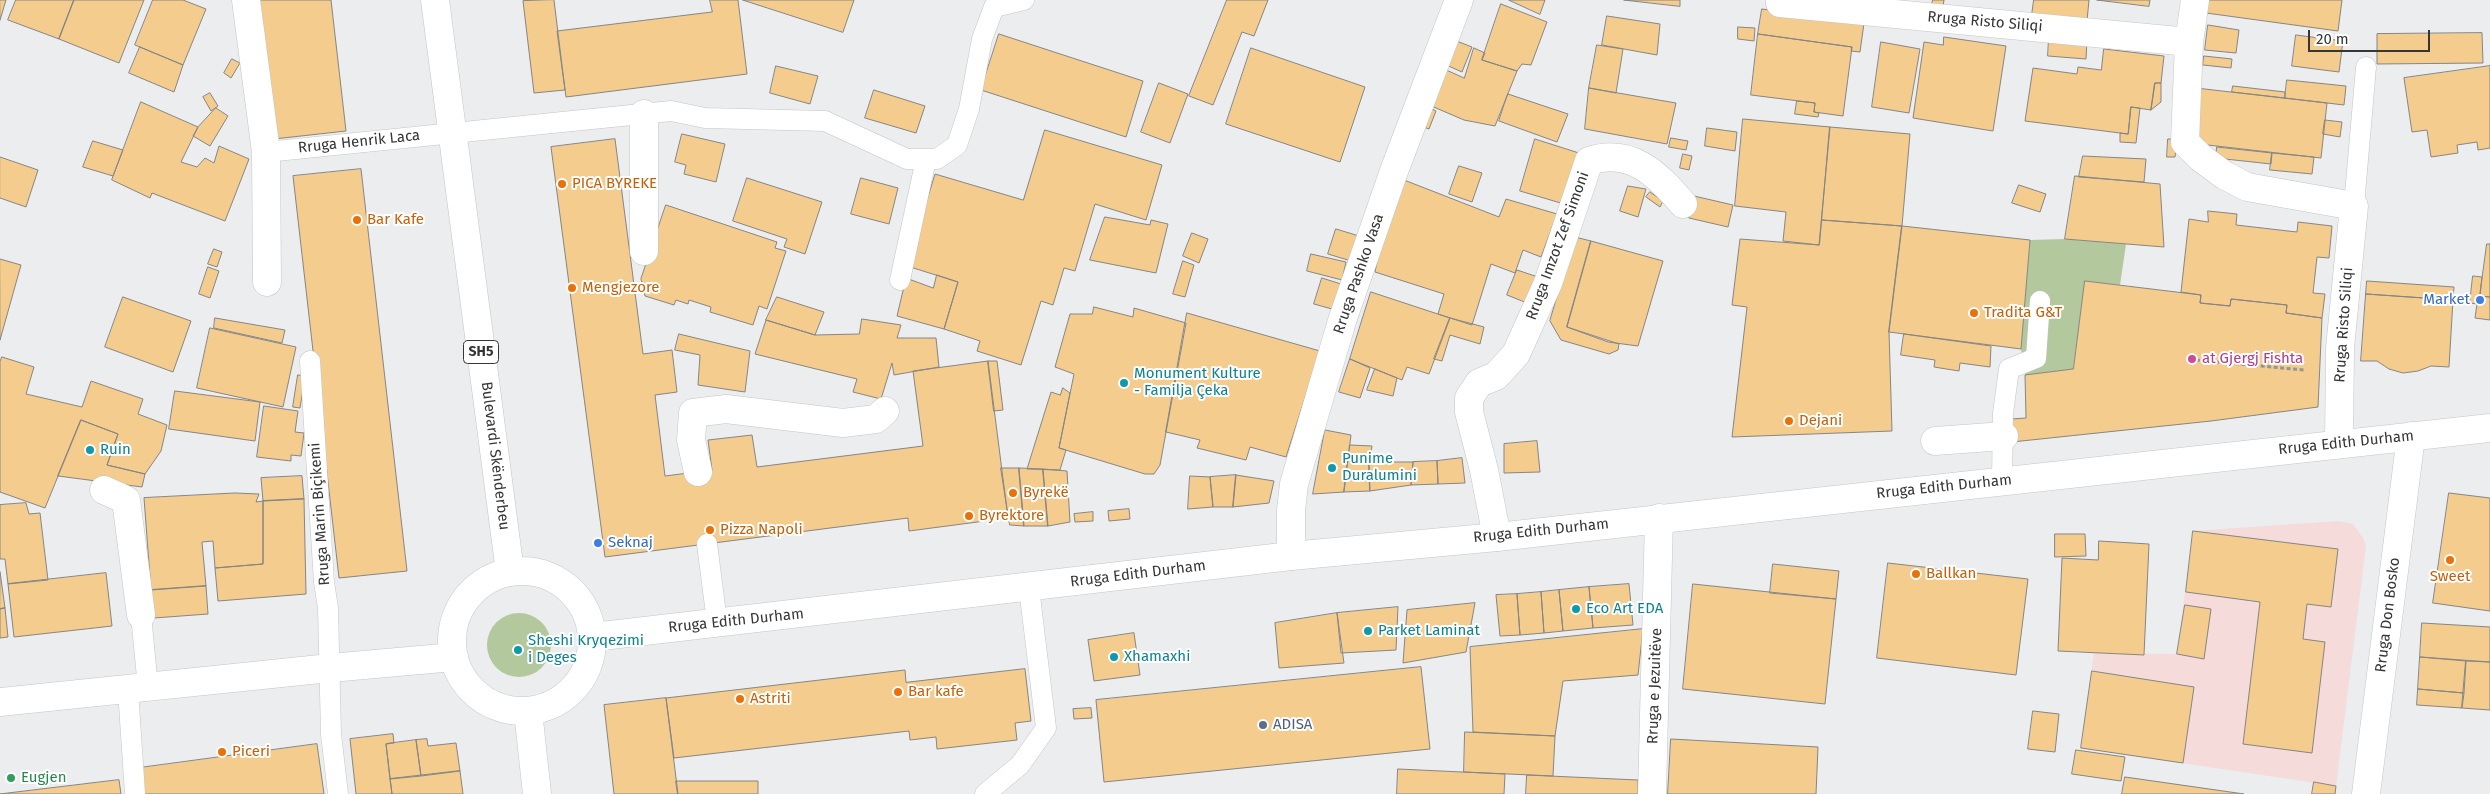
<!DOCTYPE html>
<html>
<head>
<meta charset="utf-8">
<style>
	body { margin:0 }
	#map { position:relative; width:2490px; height:794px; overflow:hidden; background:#ecedee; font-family:"Fira Sans",sans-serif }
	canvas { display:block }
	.scale { position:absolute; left:2308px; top:30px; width:122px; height:22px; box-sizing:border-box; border:2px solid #353636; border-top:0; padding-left:6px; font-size:15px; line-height:18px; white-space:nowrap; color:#353636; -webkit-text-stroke:4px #fff; paint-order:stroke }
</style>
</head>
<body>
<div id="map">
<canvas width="2490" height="794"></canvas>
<div class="scale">20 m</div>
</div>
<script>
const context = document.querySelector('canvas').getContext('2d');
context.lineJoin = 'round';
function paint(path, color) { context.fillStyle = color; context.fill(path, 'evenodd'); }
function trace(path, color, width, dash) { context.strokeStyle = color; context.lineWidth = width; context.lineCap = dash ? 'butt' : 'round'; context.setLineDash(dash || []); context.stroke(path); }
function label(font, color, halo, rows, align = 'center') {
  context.font = font + ' "Fira Sans",sans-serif'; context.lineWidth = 4; context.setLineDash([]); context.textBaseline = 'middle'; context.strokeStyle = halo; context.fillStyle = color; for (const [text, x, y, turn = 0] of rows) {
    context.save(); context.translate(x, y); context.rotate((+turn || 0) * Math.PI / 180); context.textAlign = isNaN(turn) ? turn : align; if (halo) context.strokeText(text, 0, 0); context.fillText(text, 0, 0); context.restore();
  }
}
const education = new Path2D(`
	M2338 521 2353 524 2363 538 2366 546 2336 786 2081 748 2094 653 2177 654 2193 531Z`);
const green = new Path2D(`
	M2065 239 2126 244 2120 285 2085 281 2073 369 2025 375 2021 349 2030 240Z
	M487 645a32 32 0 1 1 64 0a32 32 0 1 1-64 0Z`);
const building = new Path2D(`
	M0 0H6L0 20Z
	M16 0H74L59 39 8 20Z
	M74 0H144L119 63 59 39Z
	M153 0H183L206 9 183 65 135 45Z
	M258 0H331L346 131 274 139Z
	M554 0 565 90 534 93 523 1Z
	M710 0H738L747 74 566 97 557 31 712 12Z
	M743 0H854L843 32Z
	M1227 0H1268L1254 36 1242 32 1213 105 1189 96Z
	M1509 0H1545L1540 14Z
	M1624 0H1680V6Z
	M1933 0H1944L1943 6 1932 4Z
	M2034 0H2089L2087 21 2032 15Z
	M2097 0H2150L2149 6Z
	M2208 0H2342L2338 31 2206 13Z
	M1501 4 1547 22 1531 65 1522 64 1517 71 1482 60Z
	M1762 9 1864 23 1860 52 1851 51 1852 47 1758 34Z
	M1607 16 1660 24 1657 55 1602 45Z
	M2208 25 2239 30 2236 53 2205 50Z
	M1738 27 1755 28 1754 41 1738 39Z
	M2482 33 2483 63 2377 64V34Z
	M999 34 1143 81 1126 137 981 90Z
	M1758 34 1852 47 1843 116 1814 112 1815 103 1751 95Z
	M2296 35 2343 41 2339 72 2292 66Z
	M1944 37 2006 46 1993 131 1913 118 1924 42 1943 45Z
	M2049 37 2087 40 2086 59 2048 56Z
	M1454 40 1472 47 1462 72 1444 64Z
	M1881 42 1920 49 1909 113 1872 107Z
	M1597 45 1623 49 1616 93 1589 88Z
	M140 47 183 65 174 92 129 73Z
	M1251 48 1365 87 1340 162 1226 124Z
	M1474 48 1485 53 1482 60 1517 71 1495 126 1464 120 1429 105 1444 69 1464 78Z
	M2104 49 2164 56 2161 83H2155L2151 110 2131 107 2128 134 2025 121 2033 68 2077 74 2078 67 2101 70Z
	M2204 56 2232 59 2231 68 2203 65Z
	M232 59 240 63 231 78 224 73Z
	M776 66 818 76 810 104 770 93Z
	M2490 66V148L2478 150 2477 142 2457 145 2458 153 2431 157 2427 130 2412 132 2404 78Z
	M2287 80 2346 86 2344 105 2285 98Z
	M1159 83 1188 94 1170 143 1141 132Z
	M2155 83H2161V102L2151 110Z
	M2233 86 2285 92V98L2232 92Z
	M1589 88 1676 103 1667 144 1585 129Z
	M2196 88 2327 103 2321 158 2190 143Z
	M874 90 925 106 916 133 865 118Z
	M210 93 218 106 211 111 203 97Z
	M1508 94 1568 114 1557 142 1499 121Z
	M1797 101 1815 103 1814 112 1819 113 1818 117 1795 114Z
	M141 102 198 127 181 162 197 167 205 158 214 163 219 146 249 159 225 221 152 193 150 198 112 180Z
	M1428 107 1436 111 1429 129 1421 126Z
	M2131 107 2140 108 2136 143 2120 142V133L2128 134Z
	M216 108 228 116 210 146 193 136 198 127Z
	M1743 119 1830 127 1819 245 1783 241 1786 212 1735 206Z
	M2325 120 2342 122 2340 137 2323 134Z
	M1830 127 1910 134 1902 226 1822 220Z
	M1707 128 1737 132 1735 151 1705 146Z
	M1045 130 1162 165 1146 220 1095 204 1075 271 1064 268 1053 305 1041 301 1021 365 977 351 980 341 944 329 958 282 907 266 935 174 1023 200Z
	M682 134 725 144 716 182 684 174 686 165 675 162Z
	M1671 138 1688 141 1686 150 1669 147Z
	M615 139 643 354 672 350 677 392 655 395 665 476 712 470 708 440 752 435 757 467 923 446 913 371 988 361 1008 518 909 531 908 518 605 557 551 147Z
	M1535 139 1579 153 1564 204 1520 191Z
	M2168 139H2177L2175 157H2167Z
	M93 141 123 150 113 176 83 167Z
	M2217 147 2272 153 2271 164 2216 158Z
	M2272 153 2314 157 2312 174 2270 170Z
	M1683 154 1692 156 1689 170 1680 168Z
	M2083 156 2146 159 2144 182 2079 177Z
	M0 157 38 170 26 207 0 198Z
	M1459 166 1482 173 1472 202 1449 194Z
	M361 169 407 571 339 578 293 176Z
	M2075 176 2160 184 2164 247 2065 239Z
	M747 178 822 202 805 254 784 247 787 239 733 221Z
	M861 178 898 188 889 224 851 214Z
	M1404 180 1499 217 1506 199 1557 214 1541 257 1523 250 1515 273 1491 264 1472 325 1438 314 1444 294 1375 272 1383 232Z
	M2019 185 2046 194 2040 212 2012 203Z
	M1628 186 1646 189 1638 217 1620 211Z
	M1650 192 1663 201 1660 207 1646 197Z
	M1694 196 1733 205 1728 227 1689 218Z
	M666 205 777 242 775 248 786 251 767 309 759 306 753 325 710 312 711 307 689 300 688 304 676 300 674 305 645 296 641 279Z
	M2208 211 2237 214 2236 225 2297 232 2298 222 2332 226 2329 258 2317 257 2313 293 2325 294 2322 318 2286 313 2287 305 2231 299 2230 306 2200 303 2201 295 2181 292 2189 219 2208 222Z
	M1105 217 1150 225 1151 220 1168 224 1156 273 1090 260Z
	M1822 220 1902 226 1889 332 1892 431 1732 437 1747 307 1732 305 1740 239 1819 245Z
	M1902 226 2030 240 2021 349 1889 332Z
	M1336 229 1359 236 1351 261 1328 254Z
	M1192 233 1208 239 1199 263 1183 256Z
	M1575 237 1591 241 1567 327 1619 344 1618 350 1609 354 1561 340 1550 321Z
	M1591 241 1663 261 1638 346 1608 342 1567 327Z
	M2487 244H2490V297L2480 296Z
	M214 249 222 252 217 267 208 264Z
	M1311 254 1346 262 1342 280 1307 271Z
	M0 259 21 265 0 340Z
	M1183 261 1194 265 1185 297 1173 294Z
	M208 267 219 271 210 298 199 294Z
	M1517 270 1538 277 1527 303 1507 295Z
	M937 275 958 282 944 329 897 316 906 278 933 288Z
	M2473 276 2482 277 2480 296 2490 297V320L2475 318 2477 304 2470 303Z
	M1322 278 1341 284 1332 309 1314 304Z
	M2085 281 2201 295 2200 303 2230 306 2231 299 2287 305 2286 313 2322 318 2318 407 2211 421 2012 442 2011 419 2026 418 2025 375 2073 369Z
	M2367 281 2454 287 2453 300 2366 294Z
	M1371 292 1450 318 1429 374 1407 367 1402 380 1350 359Z
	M2366 294 2453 300 2449 367 2431 366 2418 371 2403 373 2389 369 2377 361H2361Z
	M123 297 191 321 173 372 105 347Z
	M777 297 824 312 815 335 766 320Z
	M1094 307 1133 317 1134 308 1186 323 1160 465 1154 474H1145L1059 448 1074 374 1055 367 1070 314H1092Z
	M1187 313 1320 351 1286 457 1250 447 1246 460 1197 448 1200 440 1166 432Z
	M215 318 285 330 282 343 214 328Z
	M1450 318 1484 327 1480 344 1450 335 1442 361 1434 359Z
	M862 319 901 325 897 338H936L939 367 894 375 892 363 881 399 853 392 857 379 755 354 766 320 815 335 859 334Z
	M210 328 296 347 283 407 197 388Z
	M679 334 750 351 745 392 698 385 700 355 675 350Z
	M1904 334 1991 346 1990 367 1960 363 1959 371 1934 367 1935 360 1901 355Z
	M2 357 34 367 26 394 82 407 91 381 143 399 138 414 167 425 161 451 145 474 107 465 118 434 81 420 45 508 0 492V362Z
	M1350 359 1370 368 1360 398 1339 392Z
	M988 361H997L1003 410 994 411Z
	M1375 369 1397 378 1393 396 1367 390Z
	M298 375 305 376 300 408 293 407Z
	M1063 388 1070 393 1059 448 1066 450 1060 470 1027 469 1051 392 1060 395Z
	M175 391 260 402 255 441 169 429Z
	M264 406 298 411 295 432 304 433 301 456 291 455V461L257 457Z
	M81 420 118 434 107 465 145 474 142 487 58 476Z
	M1325 430 1351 435 1344 492 1313 494Z
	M1537 441 1540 472 1504 473V444Z
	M1350 445 1372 446 1369 462 1370 491 1344 492Z
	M1462 458 1465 483 1438 484 1437 461Z
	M1437 461 1438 484 1411 485 1413 462Z
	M1369 462H1413L1411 485 1370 491Z
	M1001 468H1019L1024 526 1010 525Z
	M1019 468 1043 469 1048 526H1024Z
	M1043 469 1067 471 1070 522 1048 526Z
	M1236 475 1233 507H1213L1210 477Z
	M1236 475 1274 481 1269 503 1233 507Z
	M302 476 304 499 263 501 261 478Z
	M1190 476 1210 477 1213 507 1188 509Z
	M235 493 259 494 256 502 263 501V564L215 568 213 541 202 542 206 586 151 590 144 498Z
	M2449 493 2490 498V611L2433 603Z
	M304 499 306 594 218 601 215 568 263 564V501Z
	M26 503 29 514 40 513 48 580 8 584 5 559H0V505Z
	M1129 509 1130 519 1109 521 1108 511Z
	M1093 512V521L1075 522 1074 514Z
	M2193 531 2338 549 2331 607 2307 604 2303 639 2325 642 2312 753 2243 744 2260 602 2186 592Z
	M2055 534H2085L2086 556 2055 557Z
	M2099 541 2149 544 2144 655 2058 651 2062 558 2098 560Z
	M1888 563 2028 579 2016 675 1877 658Z
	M1773 564 1839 571 1836 599 1770 593Z
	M0 572 5 608 0 609Z
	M106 573 112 626 14 637 8 584Z
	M1629 584 1633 625 1593 628 1589 587Z
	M1693 584 1836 599 1825 704 1683 689Z
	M206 586 208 614 154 618 151 590Z
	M1589 587 1593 628 1563 631 1559 590Z
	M1559 590 1563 631 1544 633 1541 592Z
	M1541 592 1544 633 1520 635 1517 594Z
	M1517 594 1520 635 1500 636 1496 595Z
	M1475 603 1466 652 1403 663 1407 610Z
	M2185 605 2211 609 2204 659 2177 654Z
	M1398 607 1396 650 1341 653 1337 613Z
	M5 608 8 637 0 638V609Z
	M1337 613 1344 663 1279 668 1275 623Z
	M2422 623 2490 627V662L2420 657Z
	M1643 629 1638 675 1563 681 1555 736 1473 732 1470 647Z
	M1134 633 1140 675 1094 681 1088 640Z
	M2420 657 2466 661 2464 693 2418 689Z
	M2466 661 2490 662V710L2462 708Z
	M1421 667 1430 749 1104 782 1096 700Z
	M1025 669 1031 721 1015 723 1017 740 937 749 936 737 910 740 909 731 674 758 666 698 905 670 906 682Z
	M2092 671 2194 687 2183 763 2081 748Z
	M2418 689 2464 693 2462 708 2417 705Z
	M666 698 678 794H614L604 705Z
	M1091 708 1092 718 1074 719 1073 709Z
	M2033 711 2059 714 2055 752 2028 749Z
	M1465 732 1555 736 1553 776 1464 772Z
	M393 734 394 743 386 744 392 794H356L350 739Z
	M427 739 428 746 456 743 460 771 421 776 416 740Z
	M1671 739 1818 747 1816 794H1668Z
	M416 740 421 776 390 779 386 744Z
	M317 744 324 794H143L139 768Z
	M2076 750 2125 757 2121 781 2072 774Z
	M1398 769 1505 774 1504 794H1397Z
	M460 771 463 794H392L390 779Z
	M1527 775 1638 780V794H1526Z
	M2125 777 2244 794H2122Z
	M119 780 121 794H0Z
	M676 781H758V794H678Z
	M2314 782 2336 786 2335 794H2312Z`);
const path = new Path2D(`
	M2196 360 2304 370`);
const lane = new Path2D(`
	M266 152 671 111 705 118 825 121 907 159H937L957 145 969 109 982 39 994 7 1024 0
	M2354 206 2366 67
	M900 280 926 159
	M310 361 324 582 328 608 331 734 338 794
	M2002 480 2003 413 2009 369 2036 358 2040 301
	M707 544 717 622
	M141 615 148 688
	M128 690 135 794
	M985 794 1020 765 1046 728 1029 588`);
const street = new Path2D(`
	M246 0 266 152 267 282
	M2195 0 2189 42 2185 142 2201 158 2224 175 2247 187 2354 206 2340 348 2339 443
	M1780 3 2189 42
	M644 251V114
	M1935 441 2004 436
	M698 472 691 440 693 413 726 409 843 423 876 419 885 411
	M104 490 126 500 141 615
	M1497 537 1484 470 1469 412V398L1479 383 1496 376 1516 354 1548 283 1589 161C1631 147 1657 174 1683 204
	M1291 556V510L1294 484 1342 321 1394 171 1459 0
	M1652 794 1659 518
	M2366 794 2411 436`);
const secondary = new Path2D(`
	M593 637 1291 556 1497 537 2490 428
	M0 702 330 668 454 657`);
const primary = new Path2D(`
	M435 0 510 572
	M452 641a70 70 0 1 1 140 0a70 70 0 1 1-140 0Z
	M528 711 537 794`);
const markers = [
	[562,184,5,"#e8710a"],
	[357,220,5,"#e8710a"],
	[572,288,5,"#e8710a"],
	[2480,300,5,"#3f7fe0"],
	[1974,313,5,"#e8710a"],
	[2192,359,5,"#d1479c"],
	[1124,383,5,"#0f9aa8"],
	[1789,421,5,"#e8710a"],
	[90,450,5,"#0f9aa8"],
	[1332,468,5,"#0f9aa8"],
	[1013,493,5,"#e8710a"],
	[969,516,5,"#e8710a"],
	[710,530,5,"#e8710a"],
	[598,543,5,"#3f7fe0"],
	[2450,560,5,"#e8710a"],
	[1916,574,5,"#e8710a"],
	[1576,609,5,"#0f9aa8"],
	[1368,631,5,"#0f9aa8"],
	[518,650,5,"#0f9aa8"],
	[1114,657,5,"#0f9aa8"],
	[898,692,5,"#e8710a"],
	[740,699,5,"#e8710a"],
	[1263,725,5,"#5c6f8a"],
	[222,752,5,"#e8710a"],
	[11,778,5,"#2e9e5b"]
];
const shields = [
	[481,352,35]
];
const shieldNames = [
	["SH5",481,352]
];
const streetNames = [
	["Rruga Risto Siliqi",1985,22,5],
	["Rruga Henrik Laca",359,142,-6],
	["Rruga Imzot Zef Simoni",1558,246,-70],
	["Rruga Pashko Vasa",1359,274,-71],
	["Rruga Risto Siliqi",2344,325,-86],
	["Rruga Edith Durham",2346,443,-6],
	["Bulevardi Skënderbeu",495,456,83],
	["Rruga Edith Durham",1944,487,-6],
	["Rruga Marin Biçikemi",320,514,-94],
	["Rruga Edith Durham",1541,531,-6],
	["Rruga Edith Durham",1138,574,-7],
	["Rruga Don Bosko",2388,615,-83],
	["Rruga Edith Durham",736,621,-6],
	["Rruga e Jezuitëve",1655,686,-88]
];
const foodNames = [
	["PICA BYREKE",572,184],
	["Bar Kafe",367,220],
	["Mengjezore",582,288],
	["Tradita G&T",1984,313],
	["Dejani",1799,421],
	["Byrekë",1023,493],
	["Byrektore",979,516],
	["Pizza Napoli",720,530],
	["Ballkan",1926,574],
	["Sweet",2450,577,"center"],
	["Bar kafe",908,692],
	["Astriti",750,699],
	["Piceri",232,752]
];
const shopNames = [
	["Market",2470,300],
	["Seknaj",608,543,"left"]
];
const hotelNames = [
	["at Gjergj Fishta",2202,359]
];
const cultureNames = [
	["Monument Kulture",1134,374],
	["- Familja Çeka",1134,391],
	["Ruin",100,450],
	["Punime",1342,459],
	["Duralumini",1342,476],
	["Eco Art EDA",1586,609],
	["Parket Laminat",1378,631],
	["Sheshi Kryqezimi",528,641],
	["i Deges",528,658],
	["Xhamaxhi",1124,657]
];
const serviceNames = [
	["ADISA",1273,725]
];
const leisureNames = [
	["Eugjen",21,778]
];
paint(education, '#f6dbdb');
paint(green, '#b3c89d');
paint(building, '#f3cc8e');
trace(building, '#868584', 1);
trace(lane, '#c4c5c7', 21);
trace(street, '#c4c5c7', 29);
trace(secondary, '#c4c5c7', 29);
trace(primary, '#c4c5c7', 29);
trace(path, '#949595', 3, [4, 2.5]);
trace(lane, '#fff', 20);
trace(street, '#fff', 28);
trace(secondary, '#fff', 28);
trace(primary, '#fff', 28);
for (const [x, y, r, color] of markers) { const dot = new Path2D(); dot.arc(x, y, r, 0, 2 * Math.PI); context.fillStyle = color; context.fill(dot); trace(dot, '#fff', 2); }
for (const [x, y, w] of shields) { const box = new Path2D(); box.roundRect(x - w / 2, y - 11.5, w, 23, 4); context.fillStyle = '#fff'; context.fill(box); trace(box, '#353636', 1); }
label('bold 14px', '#353636', null, shieldNames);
label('15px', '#353636', '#fff', streetNames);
label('15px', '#c56008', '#fff', foodNames, 'left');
label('15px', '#366cbe', '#fff', shopNames, 'right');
label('15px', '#b23c85', '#fff', hotelNames, 'left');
label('15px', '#0d838f', '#fff', cultureNames, 'left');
label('15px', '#4e5e75', '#fff', serviceNames, 'left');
label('15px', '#27864d', '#fff', leisureNames, 'left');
</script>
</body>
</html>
